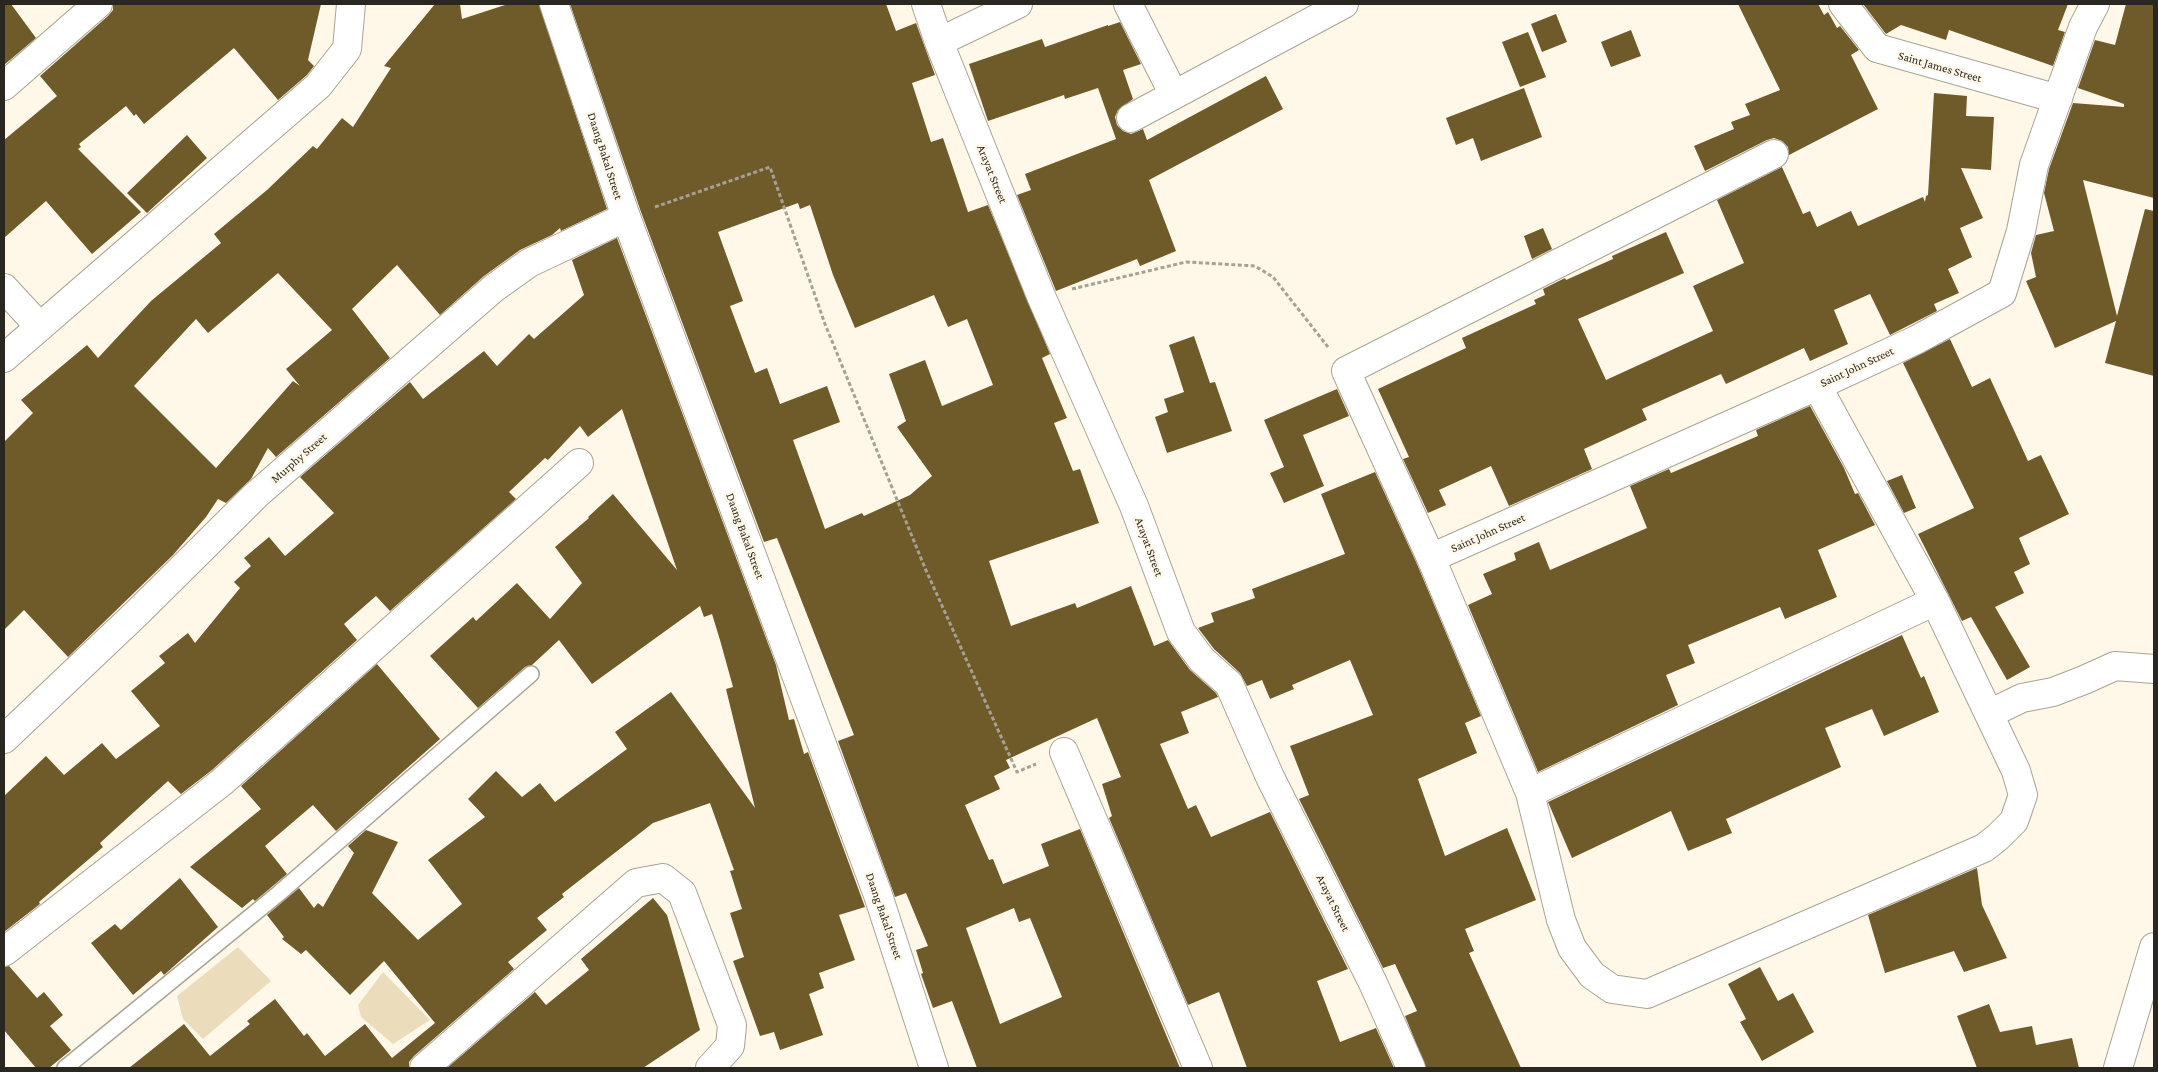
<!DOCTYPE html>
<html>
<head>
<meta charset="utf-8">
<style>
	body { margin:0 }
	#map { position:relative; width:2158px; height:1072px; overflow:hidden; background:#fff8e9; font-family:"Crimson Pro",serif }
	canvas { display:block }
	.frame { position:absolute; inset:0; border:5px solid #2a2721; pointer-events:none }
</style>
</head>
<body>
<div id="map">
<canvas width="2158" height="1072"></canvas>
<div class="frame"></div>
</div>
<script>
const context = document.querySelector('canvas').getContext('2d');
context.lineJoin = 'round';
function paint(path, color) { context.fillStyle = color; context.fill(path, 'evenodd'); }
function trace(path, color, width, dash) { context.strokeStyle = color; context.lineWidth = width; context.lineCap = dash ? 'butt' : 'round'; context.setLineDash(dash || []); context.stroke(path); }
function label(font, color, halo, rows, align = 'center') {
  context.font = font + ' "Crimson Pro",serif'; context.lineWidth = 5; context.setLineDash([]); context.textBaseline = 'middle'; context.strokeStyle = halo; context.fillStyle = color; for (const [text, x, y, turn = 0] of rows) {
    context.save(); context.translate(x, y); context.rotate((+turn || 0) * Math.PI / 180); context.textAlign = isNaN(turn) ? turn : align; if (halo) context.strokeText(text, 0, 0); context.fillText(text, 0, 0); context.restore();
  }
}
const green = new Path2D(`
	M238 947 271 981 203 1039 183 1019 177 996Z
	M383 972 430 1020 393 1044 361 1017 358 1005Z`);
const building = new Path2D(`
	M4 4H11L36 38 4 65Z
	M113 4H321L308 60 314 66 307 75 278 100 234 48 144 124 136 114 134 116 126 106 79 144 81 147 78 149 141 212 92 254 46 201 4 238V140L57 96 40 76 108 16 113 10Z
	M435 4H460L462 19 508 4H539L607 209 561 231 560 228 552 235 520 250 484 276 440 315 397 265 352 309 390 358 276 457 268 448 251 479 226 503 218 499 206 517 173 555 68 657 24 610 4 630V442L33 413 21 400 87 345 98 358 151 301 221 243 214 234 267 190 313 146 317 149 342 118 353 127 391 68 384 66ZM278 273 332 330 286 369 300 386 293 381 216 468 134 386 196 319 208 333Z
	M570 4H886L896 31 916 23 935 75 912 83 931 142 943 138 968 212 988 205 1050 354 1042 358 1067 418 1054 423 1073 471 1080 469 1099 523 989 561 1011 626 1075 603 1077 608 1131 586 1154 646 1168 640 1190 670 1216 693 1218 697 1181 712 1189 733 1160 744 1188 809 1196 805 1211 837 1270 812 1348 969 1317 981 1340 1042 1376 1028 1394 1068H1247L1219 992 1188 1005 1109 818 1112 816 1102 784 1121 777 1097 718 1006 760 1010 768 994 776 1000 789 965 805 989 860 993 859 1003 884 1049 866 1041 844 1080 829 1180 1068H977L952 1001 933 1008 921 974 923 973 916 950 928 946 906 893 895 897 838 741 854 735 777 538 764 542 641 212ZM798 203 800 209 810 205 833 275 855 328 934 295 948 327 967 319 993 385 942 406 925 360 889 374 906 421 897 427 932 476 910 495 864 516 862 513 825 529 793 440 840 422 827 386 780 404 767 368 755 373 730 306 743 301 718 232ZM1014 908 1019 922 1030 918 1062 997 1000 1024 966 928Z
	M1738 4H1818L1824 15 1828 12 1837 28 1840 26 1859 50 1851 55 1878 109 1789 155 1788 147 1782 141 1774 138 1767 140 1705 171 1694 146 1734 129 1731 122 1750 115 1745 104 1780 90Z
	M1863 4H2068L2058 30 2065 32 2053 66 1949 30 1946 40 1901 25 1886 34Z
	M2126 4H2154V198L2083 180 2117 316 2145 209 2154 211V376L2105 363 2116 321 2055 348 2026 281 2036 277 2031 253 2036 235 2054 231 2044 193 2049 169 2073 103 2124 107V104L2078 88 2095 40 2115 45Z
	M1556 14 1567 42 1542 52 1531 24Z
	M1120 22 1141 64 1123 70 1133 99 1118 110 1115 117 1117 125 1123 131 1131 134 1143 129 1147 140 1266 76 1283 109 1149 180 1176 251 1140 266 1137 259 1056 291 1017 195 1031 190 1025 174 1116 139 1098 88 1065 99 1064 95 988 121 969 64 1042 39 1045 47 1108 25V26Z
	M1631 30 1641 56 1611 67 1601 42Z
	M1528 32 1546 77 1520 87 1502 42Z
	M1524 88 1542 137 1481 161 1473 138 1456 145 1446 118Z
	M1934 93 1967 96 1966 116 1994 117 1991 170 1961 168 1983 218 1960 228 1972 257 1948 269 1959 293 1934 304 1937 311 1890 335 1870 294 1834 310 1848 344 1810 361 1804 348 1726 384 1721 374 1642 409 1647 420 1584 449 1592 469 1509 506 1491 466 1439 490 1446 505 1428 513 1403 459 1409 457 1378 389 1466 348 1462 338 1536 304 1534 300 1545 295 1543 289 1565 278 1566 280 1613 259 1612 256 1666 232 1684 273 1578 319 1606 380 1713 331 1693 286 1744 263 1717 200 1782 167 1803 214 1810 211 1817 227 1851 211 1858 226 1923 197 1925 202 1926 196 1928 195Z
	M187 135 207 158 147 213 127 193Z
	M1543 228 1552 249 1532 259 1524 236Z
	M617 238 776 665 789 720 794 719 804 754 808 752 865 907 839 915 855 960 819 973 824 988 809 994 823 1035 780 1050 774 1032 760 1036 733 961 744 957 730 913 742 909 730 871 734 870 710 803 653 823 562 894 564 897 537 918 547 930 508 962 514 969 414 1056 409 1062V1068H129L184 1024 210 1056 250 1024 247 1021 275 999 304 1036 307 1033 325 1056 365 1024 392 1058 435 1023 384 961 350 995 306 950 301 954 282 939 284 937 267 915 299 888 314 908 318 903 323 907 354 853 348 846 366 830 398 842 372 893 418 940 462 904 428 860 485 817 468 799 496 771 522 797 540 783 555 802 627 749 615 732 671 692 755 808 726 689 733 687 720 640 712 614 704 617 700 606 592 684 559 640 532 665 525 667 478 708 430 656 473 617 476 621 517 583 550 619 582 583 555 547 589 518 588 517 613 494 677 570 622 409 588 437 580 426 548 460 545 458 509 492 516 499 390 611 376 596 344 624 357 640 212 770 181 794 168 781 100 843 103 847 39 902 40 904 4 932V796L46 756 64 775 102 743 116 759 160 726 131 691 165 663 159 656 188 633 195 643 240 588 234 582 251 566 244 558 269 537 285 556 334 513 300 477 410 382 423 399 484 351 497 366 529 334 534 339 584 295 572 260Z
	M1194 336 1210 383 1215 382 1232 431 1167 453 1155 417 1168 412 1164 399 1184 392 1169 345Z
	M1950 339 1972 387 1990 378 2028 461 2041 455 2069 514 2019 538 2030 564 2014 572 2024 593 1995 607 2030 667 2007 680 1971 617 1962 621 1918 534 1974 508 1903 363Z
	M1337 389 1349 416 1303 435 1324 486 1284 503 1270 473 1284 467 1264 420Z
	M1810 406 1844 468 1855 494 1858 493 1875 525 1818 550 1837 597 1785 619 1780 607 1688 645 1695 663 1666 675 1678 705 1538 772 1468 605 1492 594 1483 574 1516 560 1514 553 1539 542 1550 570 1647 528 1630 486 1669 469 1671 473 1758 436 1756 430Z
	M1375 472 1417 564 1481 716 1465 723 1477 753 1418 779 1445 856 1507 828 1536 900 1465 929 1474 951 1469 953 1521 1068H1426L1405 1016 1417 1011 1395 964 1383 968 1299 799 1309 795 1290 746 1373 715 1350 660 1292 685 1294 689 1270 699 1262 680 1247 686 1240 673 1214 649 1198 628 1214 622 1211 613 1255 598 1252 589 1345 554 1321 494Z
	M1902 475 1916 508 1904 513 1887 481Z
	M1902 635 1921 678 1924 676 1939 712 1884 736 1872 709 1825 728 1841 767 1726 819 1732 833 1688 851 1671 811 1572 858 1548 802Z
	M377 664 440 739 336 831 313 805 265 846 287 874 255 901 253 899 242 908 190 867 261 809 241 786Z
	M1977 868 1982 905 2007 958 1964 972 1954 951 1885 973 1868 915Z
	M180 878 218 927 164 975 161 971 133 995 91 943 115 924 121 930Z
	M653 898 667 915 700 1030 643 1068H447L535 992 546 1005 589 970 581 959Z
	M9 966 37 998 44 992 63 1015 50 1026 71 1050 49 1068H36L4 1030V967Z
	M1760 967 1778 1001 1793 993 1814 1032 1762 1061 1740 1022 1746 1019 1728 984Z
	M1989 1004 2000 1032 2032 1026 2036 1045 2072 1038 2079 1068H1977L1957 1016Z`);
const path = new Path2D(`
	M655 207 770 167 825 324 925 568 1017 772 1036 764
	M1072 289 1186 262 1255 266 1273 277 1328 347`);
const service = new Path2D(`
	M65 1068 278 894 531 674`);
const minor = new Path2D(`
	M926 4 939 42 1041 296 1134 506 1181 632 1202 660 1229 684 1270 777 1373 983 1411 1068
	M1128 4 1174 95
	M1843 4 1877 48 2058 99
	M939 42 1018 4
	M4 86 98 4
	M1131 118 1344 4
	M1774 154 1346 371 1431 558 1530 793 1935 601
	M4 288 40 327
	M4 358 318 86 347 49 351 4
	M1431 558 1817 386 1916 340 2002 293 2021 231 2034 165 2083 27 2095 4
	M1989 714 2022 698 2053 692 2084 680 2115 666 2154 669
	M4 739 138 612 256 495 494 288 529 263 626 217
	M1064 752 1198 1068
	M1530 793 1561 920 1572 948 1592 975 1612 989 1647 994 1984 848 1998 837 2014 821 2023 795 2016 771 1935 601 1817 386
	M4 952 222 782 579 463
	M424 1068 636 883 663 878 682 893 732 1025 730 1046 710 1068`);
const tertiary = new Path2D(`
	M554 4 626 217 878 895 934 1068
	M2118 1068 2154 947`);
const streetNames = [
	["Saint James Street",1940,67,16],
	["Daang Bakal Street",605,156,72],
	["Arayat Street",992,174,68],
	["Saint John Street",1857,367,-25],
	["Murphy Street",299,458,-41],
	["Saint John Street",1488,533,-24],
	["Daang Bakal Street",745,536,70],
	["Arayat Street",1149,547,70],
	["Arayat Street",1333,903,64],
	["Daang Bakal Street",884,916,71]
];
paint(green, '#ebddbc');
paint(building, '#6f5b2a');
trace(service, '#a9a395', 18);
trace(minor, '#a9a395', 30);
trace(tertiary, '#a9a395', 30);
trace(path, '#a6a095', 3, [4, 2.5]);
trace(service, '#fff', 15);
trace(minor, '#fff', 28);
trace(tertiary, '#fff', 28);
label('12px', '#2a2721', '#fff8e9', streetNames);
</script>
</body>
</html>
